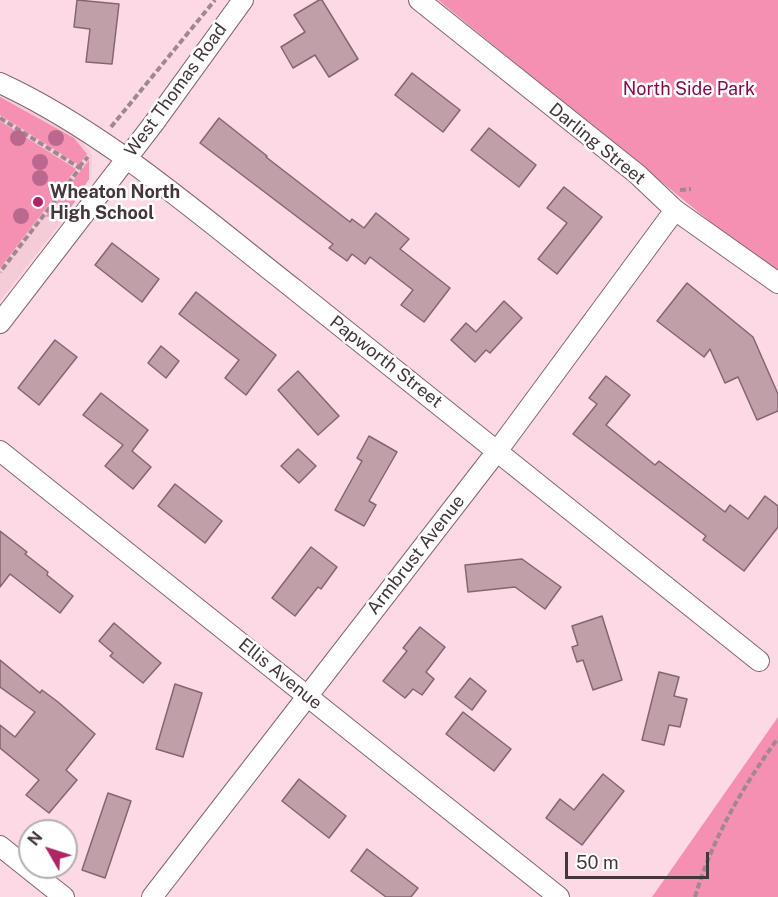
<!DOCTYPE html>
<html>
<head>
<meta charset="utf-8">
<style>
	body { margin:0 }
	#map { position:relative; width:778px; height:897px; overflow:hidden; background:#fcd9e4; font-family:"Public Sans",sans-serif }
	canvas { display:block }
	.north { position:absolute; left:18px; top:819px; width:60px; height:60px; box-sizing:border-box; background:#fff; border:2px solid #b4afb1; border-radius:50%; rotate:309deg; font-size:16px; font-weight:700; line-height:24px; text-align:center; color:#44373b }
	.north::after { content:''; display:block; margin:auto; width:21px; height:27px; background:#af2464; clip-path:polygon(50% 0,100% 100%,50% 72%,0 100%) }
	.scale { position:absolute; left:565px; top:852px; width:144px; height:27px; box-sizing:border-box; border:3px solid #44373b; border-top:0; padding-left:8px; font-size:18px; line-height:21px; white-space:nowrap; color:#44373b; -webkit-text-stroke:4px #fff; paint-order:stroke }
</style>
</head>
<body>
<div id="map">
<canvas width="778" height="897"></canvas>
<div class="north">N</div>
<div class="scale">50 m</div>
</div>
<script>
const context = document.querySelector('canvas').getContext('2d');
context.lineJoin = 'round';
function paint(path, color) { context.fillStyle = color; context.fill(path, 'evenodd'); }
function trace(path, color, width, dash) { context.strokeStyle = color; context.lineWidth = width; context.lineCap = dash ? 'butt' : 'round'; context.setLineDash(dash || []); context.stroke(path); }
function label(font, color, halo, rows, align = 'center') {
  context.font = font + ' "Public Sans",sans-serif'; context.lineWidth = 5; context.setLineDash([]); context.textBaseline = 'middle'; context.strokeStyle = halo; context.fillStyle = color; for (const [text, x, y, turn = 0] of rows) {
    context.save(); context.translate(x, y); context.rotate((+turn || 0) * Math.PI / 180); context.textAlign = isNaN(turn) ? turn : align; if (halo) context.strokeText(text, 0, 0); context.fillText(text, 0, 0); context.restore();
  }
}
const built = new Path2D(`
	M0 95 78 136 92 155 91 177 66 216 0 301Z`);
const green = new Path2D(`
	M438 0H778V277Z
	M0 97 74 138 87 154 79 165 0 115Z
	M0 121 76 169 0 268Z
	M89 160V179L66 215 45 217Z
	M778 717V897H652Z`);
const building = new Path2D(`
	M77 0 119 4 112 64 86 62 90 29 74 27Z
	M319 0H322L358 59 329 77 315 55 293 68 281 47 305 32 294 15Z
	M412 73 460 110 443 132 395 95Z
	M219 118 267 156 266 157 350 222 352 219 364 228 376 213 409 239 400 249 450 288 424 322 401 305 413 290 370 257 365 264 352 254 347 261 329 248 333 244 200 143Z
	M489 128 536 165 519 187 471 150Z
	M564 187 602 217 557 274 538 259 567 223 547 208Z
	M112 243 159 279 142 302 95 265Z
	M687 283 753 337 778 394V411L757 420 738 377 725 383 710 349 704 357 657 321Z
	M196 292 276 355 246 395 225 378 239 360 179 314Z
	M504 301 522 318 490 353 486 350 475 362 451 340 466 323 476 332Z
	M55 340 77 357 39 405 18 388Z
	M161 346 179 361 166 378 148 363Z
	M298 371 339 416 318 435 278 390Z
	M606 376 630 395 606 425 655 465 659 461 725 512 730 505 748 519 765 496 778 506V527L744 571 703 540 706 536 573 434 597 404 589 398Z
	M101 393 148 430 132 451 151 467 133 489 105 466 123 445 83 415Z
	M369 436 397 452 369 501 376 505 364 526 335 510 362 461 357 458Z
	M298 449 316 466 299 483 281 466Z
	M175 484 222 521 205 543 158 506Z
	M0 531 27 552 25 554 48 572 47 575 73 596 60 613 10 574 0 587Z
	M311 547 337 567 321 589 318 587 295 616 272 598Z
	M522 559 561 587 545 609 515 587 468 592 465 565Z
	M602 616 622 680 593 690 583 660 577 662 572 647 578 645 572 626Z
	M114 623 161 663 143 683 110 656 113 653 99 641Z
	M420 627 445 647 426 672 434 679 422 695 413 689 405 698 383 681 407 651 403 648Z
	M0 660 40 693 42 690 58 702 95 734 66 770 77 780 49 813 26 795 39 780 0 748V725L15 737 35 712 0 687Z
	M659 672 679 677 674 696 687 699 680 727 669 725 664 745 642 740Z
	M470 678 486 691 472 710 455 697Z
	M175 684 202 693 183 757 156 749Z
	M463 712 511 749 494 771 446 734Z
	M603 774 624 791 582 845 546 818 560 799 574 810Z
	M299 779 346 816 329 838 282 801Z
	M108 793 131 801 105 878 82 870Z
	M367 849 418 888 411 897H386L351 871Z`);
const path = new Path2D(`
	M0 118 80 168 0 272
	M111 127 215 0
	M79 167 88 157
	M680 190 691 189
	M695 897C712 839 742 788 778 738`);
const minor = new Path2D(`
	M419 0 637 174 675 210 778 283
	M0 83C106 132 202 217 294 289 450 412 605 536 759 661
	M0 323 154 123 243 0
	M0 451 559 897
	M0 846 64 897
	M152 897 498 450 675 210`);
const trees = [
	[18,138],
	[56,138],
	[40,162],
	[40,178],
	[21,216]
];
const markers = [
	[38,202,6,"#af2464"]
];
const parkNames = [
	["North Side Park",689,89]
];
const streetNames = [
	["West Thomas Road",176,90,-54],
	["Darling Street",597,144,39],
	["Papworth Street",386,362,38],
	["Armbrust Avenue",416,555,-52],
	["Ellis Avenue",280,674,39]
];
const poiNames = [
	["Wheaton North",50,192],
	["High School",50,213]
];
paint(built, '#f5cbd7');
paint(green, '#f590b3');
paint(building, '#c09fa9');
trace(building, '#84666f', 1.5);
trace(minor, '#84666f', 22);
trace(path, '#a0888f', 4, [6, 3]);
trace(minor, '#fff', 20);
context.fillStyle = '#bb688f';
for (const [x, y] of trees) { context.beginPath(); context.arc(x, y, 8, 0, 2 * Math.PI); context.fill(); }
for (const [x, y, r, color] of markers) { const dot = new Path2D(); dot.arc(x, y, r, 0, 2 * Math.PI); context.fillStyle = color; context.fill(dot); trace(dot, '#fff', 2); }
label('18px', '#860b49', '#fff', parkNames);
label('18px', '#44373b', '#fff', streetNames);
label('bold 18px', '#44373b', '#fff', poiNames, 'left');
</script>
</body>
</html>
